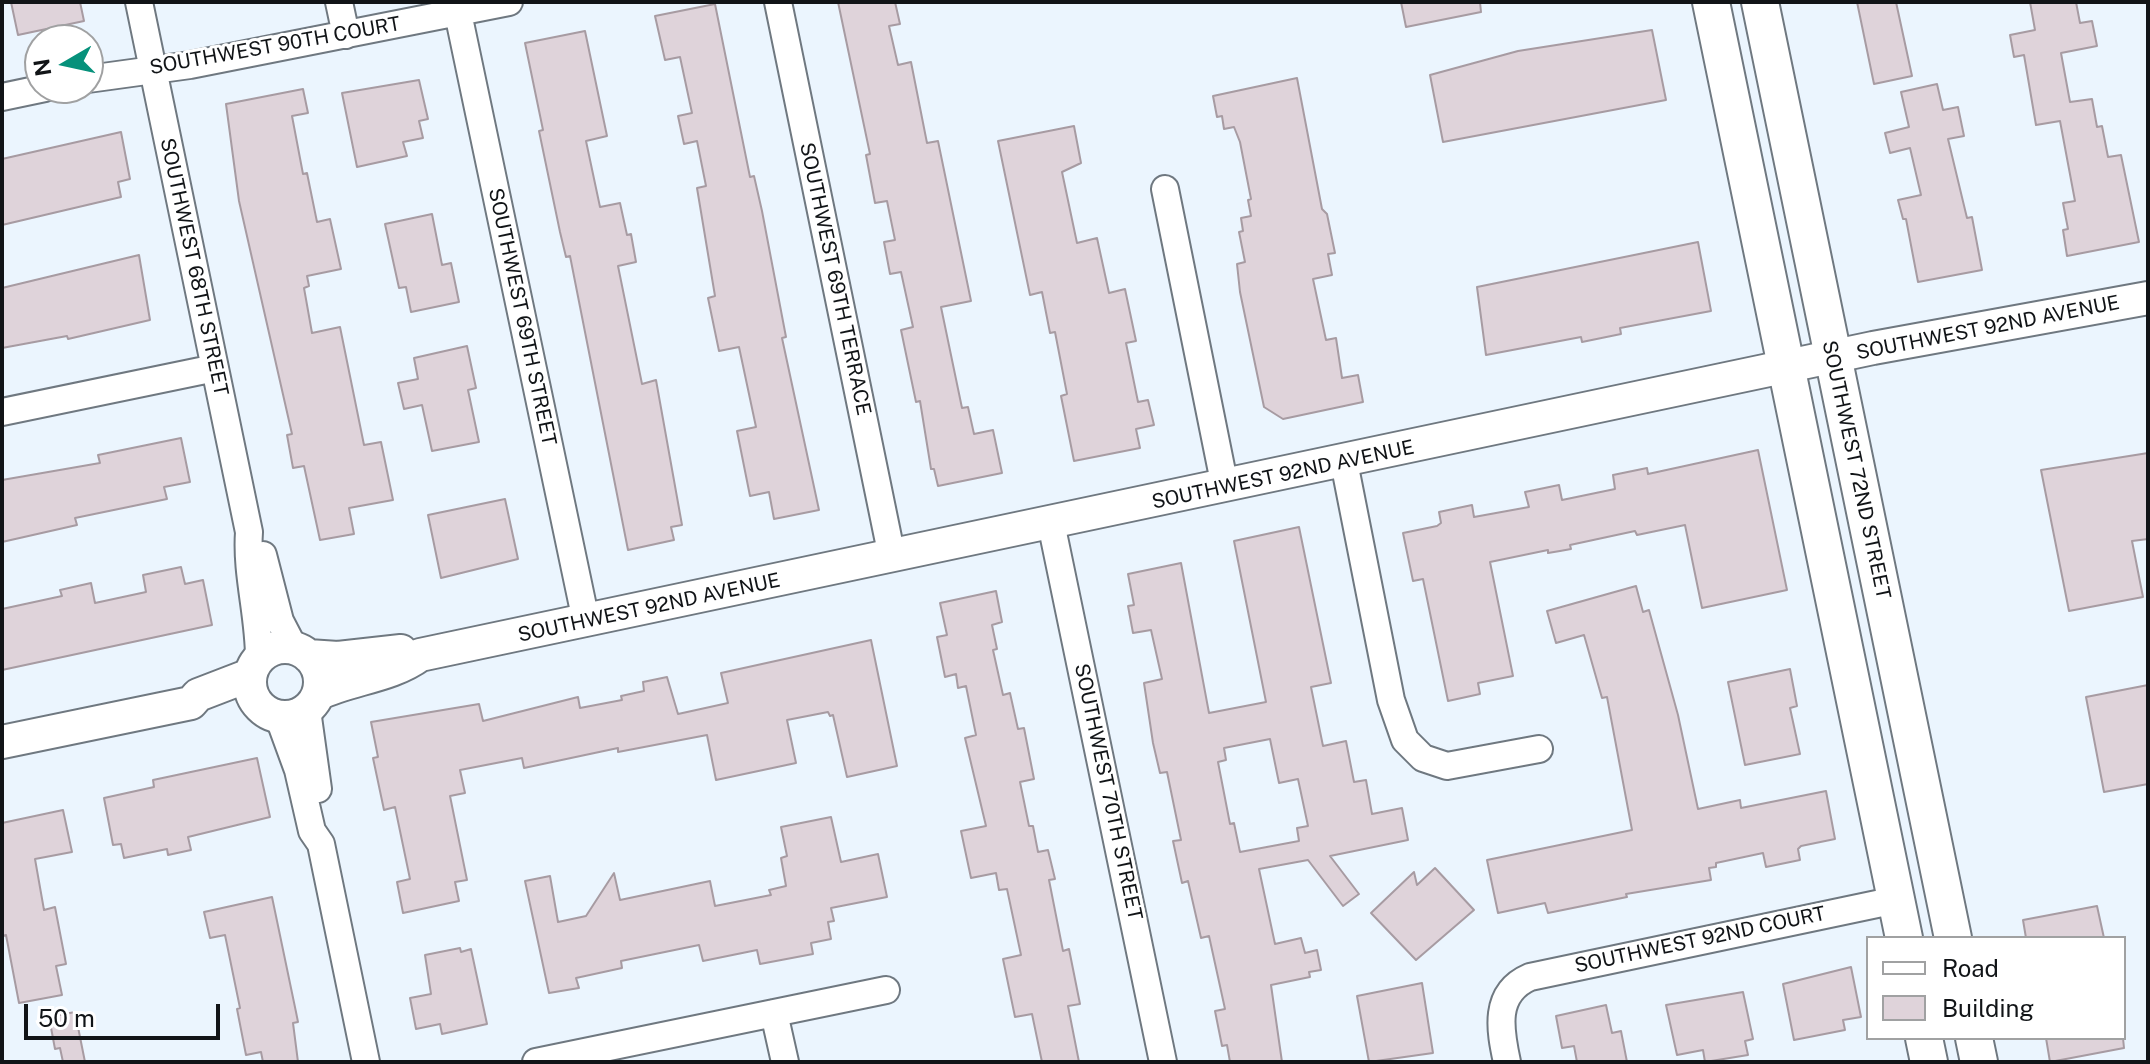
<!DOCTYPE html>
<html>
<head>
<meta charset="utf-8">
<style>
	body { margin:0 }
	#map { position:relative; width:2150px; height:1064px; overflow:hidden; background:#ebf5fe; font-family:"Public Sans",sans-serif }
	canvas { display:block }
	.frame { position:absolute; inset:0; border:4px solid #111417; pointer-events:none }
	.legend { position:absolute; left:1866px; top:936px; width:260px; height:104px; box-sizing:border-box; background:#fff; border:2px solid #a0a1a2; margin:0; padding:10px 14px; list-style:none; font-size:24px; color:#111417 }
	.legend li { display:flex; align-items:center; gap:16px; height:40px }
	.legend b { width:40px; border:2px solid #a0a1a2 }
	.north { position:absolute; left:24px; top:24px; width:80px; height:80px; box-sizing:border-box; background:#fff; border:2px solid #a0a1a2; border-radius:50%; rotate:261deg; font-size:22px; font-weight:700; line-height:32px; text-align:center; color:#111417 }
	.north::after { content:''; display:block; margin:auto; width:28px; height:36px; background:#06917b; clip-path:polygon(50% 0,100% 100%,50% 72%,0 100%) }
	.scale { position:absolute; left:24px; top:1004px; width:196px; height:36px; box-sizing:border-box; border:4px solid #111417; border-top:0; padding-left:10px; font-size:24px; line-height:28px; white-space:nowrap; color:#111417; -webkit-text-stroke:6px #fff; paint-order:stroke }
</style>
</head>
<body>
<div id="map">
<canvas width="2150" height="1064"></canvas>
<div class="frame"></div>
<ul class="legend">
<li><b style="height:10px;background:#fff"></b>Road</li>
<li><b style="height:22px;background:#dfd3da"></b>Building</li>
</ul>
<div class="north">N</div>
<div class="scale">50 m</div>
</div>
<script>
const context = document.querySelector('canvas').getContext('2d');
context.lineJoin = 'round';
function paint(path, color) { context.fillStyle = color; context.fill(path, 'evenodd'); }
function trace(path, color, width, dash) { context.strokeStyle = color; context.lineWidth = width; context.lineCap = dash ? 'butt' : 'round'; context.setLineDash(dash || []); context.stroke(path); }
function label(font, color, halo, rows, align = 'center') {
  context.font = font + ' "Public Sans",sans-serif'; context.lineWidth = 6; context.setLineDash([]); context.textBaseline = 'middle'; context.strokeStyle = halo; context.fillStyle = color; for (const [text, x, y, turn = 0] of rows) {
    context.save(); context.translate(x, y); context.rotate((+turn || 0) * Math.PI / 180); context.textAlign = isNaN(turn) ? turn : align; if (halo) context.strokeText(text, 0, 0); context.fillText(text, 0, 0); context.restore();
  }
}
const building = new Path2D(`
	M11 2H80L84 21 18 35Z
	M838 2H895L900 24 889 26 898 65 911 62 927 143 938 141 971 301 941 307 962 408 968 407 974 434 993 430 1002 473 938 486 934 469H931L920 401 916 402 901 330 913 327 901 272 890 274 884 242 895 240 887 201 875 203 866 155 870 154Z
	M1401 2H1480L1481 12 1406 27Z
	M1857 2H1896L1912 76 1874 84Z
	M2030 2H2076L2080 23 2092 21 2097 46 2061 53 2070 102 2092 99 2097 127 2102 126 2108 157 2121 155 2139 242 2067 256 2063 230 2068 229 2063 203 2075 201 2060 121 2036 125 2024 55 2014 57 2010 35 2035 30Z
	M715 4 750 177 754 176 762 211 786 337 782 338 819 510 774 519 769 492 750 496 737 431 756 427 739 347 719 351 708 298 715 296 697 188 706 186 697 141 684 144 678 116 692 113 680 57 665 60 655 16Z
	M1652 30 1666 100 1443 142 1430 75 1518 51Z
	M585 31 607 136 586 141 600 207 620 203 627 235 631 234 636 262 618 266 642 384 656 380 682 525 671 527 674 540 628 550 570 256 566 257 560 232 539 131 543 130 525 43Z
	M1297 78 1322 209 1327 214 1335 253 1328 254 1332 275 1313 279 1326 340 1336 338 1342 378 1358 375 1363 402 1283 419 1264 407 1240 292 1237 264 1245 262 1239 232 1243 231 1241 218 1251 216 1248 200 1251 199 1240 142 1234 127 1224 129 1222 116 1217 117 1213 96Z
	M419 80 428 119 419 121 423 138 403 142 407 156 357 167 342 93Z
	M1937 84 1943 110 1958 107 1964 136 1948 139 1967 218 1972 217 1982 270 1918 282 1906 219H1903L1898 200 1921 195 1910 148 1890 153 1885 133 1909 127 1901 92Z
	M303 89 308 113 292 116 303 174 307 173 317 222 330 219 341 269 307 276 309 286 304 288 312 333 340 327 364 445 381 442 393 500 349 508 354 534 320 540 304 466 293 468 287 435 292 434 239 201 226 104Z
	M1074 126 1081 163 1062 172 1077 243 1097 238 1109 293 1125 289 1136 341 1126 343 1138 402 1148 400 1154 425 1136 429 1140 448 1074 461 1061 396 1067 394 1055 332 1050 333 1042 292 1030 295 998 141Z
	M121 132 130 179 118 182 121 197 2 225V159Z
	M432 214 442 265 451 263 459 302 411 312 406 287 399 288 385 224Z
	M1698 242 1711 311 1620 328 1621 334 1582 342 1581 337 1486 355 1477 287Z
	M139 255 150 320 68 339 67 336 2 348V288Z
	M467 346 476 388 468 390 479 442 432 451 422 405 404 409 398 383 418 379 414 358Z
	M181 438 190 482 164 487 167 499 75 518 77 525 2 542V480L100 463 98 455Z
	M1758 450 1787 590 1702 608 1685 525 1637 535 1635 531 1570 545 1571 549 1560 551 1548 553V550L1490 562 1513 676 1478 683 1480 694 1448 701 1423 579 1413 581 1403 533 1437 526 1441 523 1439 512 1472 505 1474 517 1529 507 1525 492 1559 485 1562 500 1615 489 1613 475 1647 468 1648 474Z
	M2148 453V539L2132 541 2143 597 2069 611 2041 470Z
	M505 499 518 559 441 578 428 515Z
	M1299 527 1331 683 1311 687 1323 746 1346 741 1354 782 1366 780 1372 814 1402 808 1408 840 1330 856 1359 894 1343 906 1308 860 1259 869 1275 944 1301 938 1305 953 1317 950 1321 970 1309 972 1310 977 1271 985 1282 1062H1230L1227 1045 1222 1046 1215 1011 1225 1009 1209 936 1201 938 1188 881 1182 883 1173 841 1181 840 1167 772 1160 773 1153 743 1144 683 1162 679 1151 630 1133 633 1128 606 1134 605 1128 574 1181 563 1209 713 1266 702 1234 541ZM1270 739 1279 783 1298 779 1308 826 1297 828 1299 841 1240 852 1234 823 1230 824 1218 762 1226 760 1224 748Z
	M181 567 185 584 203 580 212 625 2 670V609L62 596 60 590 91 583 95 603 146 592 143 575Z
	M1636 586 1643 612 1649 610 1678 715 1698 809 1740 800 1741 808 1826 791 1835 839 1801 846 1798 849 1800 860 1766 867 1763 853 1716 863V867L1709 868 1711 880 1626 894 1627 897 1548 913 1545 903 1498 913 1487 860 1632 830 1607 697 1602 698 1584 635 1556 643 1547 611Z
	M996 591 1002 622 992 625 997 649 993 650 1003 695 1010 693 1018 729 1024 728 1034 779 1020 782 1029 826H1033L1038 852 1048 850 1055 879 1049 880 1063 951 1069 949 1080 1004 1068 1006 1079 1062H1042L1032 1014 1015 1017 1003 959 1021 955 1007 889 999 890 996 873 971 878 961 831 986 826 965 738 976 735 966 686 958 688 956 674 945 677 937 637 947 635 940 603Z
	M871 640 897 766 847 777 833 715 830 716 828 712 787 720 796 763 716 780 707 735 618 752V748L524 768 522 758 460 770 465 793 450 796 467 880 455 882 459 901 403 913 397 882 410 879 395 807 384 810 373 758 378 757 371 722 479 704 483 721 578 697 580 708 622 700 621 696 644 691 643 682 667 677 678 714 728 703 721 673Z
	M1790 669 1797 706 1790 708 1800 754 1745 765 1728 682Z
	M2148 685V784L2104 792 2086 697Z
	M257 758 270 817 188 837 191 850 168 855 167 849 124 858 121 844 113 845 104 798 154 787 153 780Z
	M63 810 72 852 35 859 44 910 55 907 66 964 56 966 62 995 19 1003 6 935 2 936V823Z
	M831 817 841 862 878 854 887 897 831 908 834 921 828 922 831 939 811 943 813 954 760 964 757 950 703 961 699 945 621 961 622 968 576 978 579 988 549 993 525 881 550 876 558 922 586 916 614 873 620 900 710 881 715 906 771 895 769 890 786 886 781 858 787 856 781 827Z
	M1435 868 1474 910 1416 960 1371 913 1414 872 1417 885Z
	M272 897 296 1012 298 1022 293 1023 298 1062H263L261 1052 246 1055 237 1009 240 1008 225 935 210 938 204 912Z
	M2097 906 2104 938H2026L2023 920Z
	M460 948 461 952 471 949 487 1024 442 1034 440 1024 416 1029 410 998 431 994 425 955Z
	M1851 967 1861 1017 1843 1020 1845 1030 1794 1040 1783 984Z
	M1422 983 1433 1053 1369 1062 1357 996Z
	M1743 992 1753 1039 1745 1041 1748 1055 1705 1062 1703 1050 1677 1055 1666 1005Z
	M1606 1005 1612 1033 1621 1031 1627 1062H1577L1574 1046 1562 1048 1556 1016Z
	M75 1012 85 1062H63L60 1048 55 1049 49 1017Z
	M2046 1038H2123L2124 1048 2050 1062Z`);
const minor = new Path2D(`
	M139 2 249 532C246 574 259 615 259 658
	M339 2 346 35
	M778 2 892 557
	M458 13 586 621
	M88 79 190 65 509 2
	M2 97 45 88
	M1165 189 1225 487
	M2 412 215 368
	M1344 462 1391 700 1405 740 1423 758 1447 766 1539 749
	M1051 523 1163 1062
	M263 555 280 621 294 648
	M307 710 318 789
	M279 718 298 770 312 831 321 844 366 1062
	M774 1013 785 1062
	M536 1062 886 990
	M1507 1062C1500 1030 1493 993 1530 977L1896 900`);
const tertiary = new Path2D(`
	M250 682a35 35 0 1 1 70 0a35 35 0 1 1-70 0Z
	M308 656 338 658 401 651
	M318 694C351 678 390 677 420 655L1873 348 2148 298
	M2 742 191 703 198 695 250 675`);
const secondary = new Path2D(`
	M1711 2 1904 938
	M1760 2 1953 938
	M1924 1038 1929 1062
	M1974 1038 1979 1062`);
const streetNames = [
	["SOUTHWEST 90TH COURT",275,46,-10],
	["SOUTHWEST 68TH STREET",194,267,78],
	["SOUTHWEST 69TH TERRACE",835,279,78],
	["SOUTHWEST 69TH STREET",522,317,78],
	["SOUTHWEST 92ND AVENUE",1988,328,-11],
	["SOUTHWEST 72ND STREET",1856,470,78],
	["SOUTHWEST 92ND AVENUE",1283,475,-12],
	["SOUTHWEST 92ND AVENUE",649,608,-12],
	["SOUTHWEST 70TH STREET",1108,792,78],
	["SOUTHWEST 92ND COURT",1700,940,-12]
];
paint(building, '#dfd3da');
trace(building, '#a79ba2', 2);
trace(minor, '#6f7880', 30);
trace(tertiary, '#6f7880', 36);
trace(secondary, '#6f7880', 40);
trace(minor, '#fff', 26);
trace(tertiary, '#fff', 32);
trace(secondary, '#fff', 36);
label('20px', '#111417', '#fff', streetNames);
</script>
</body>
</html>
